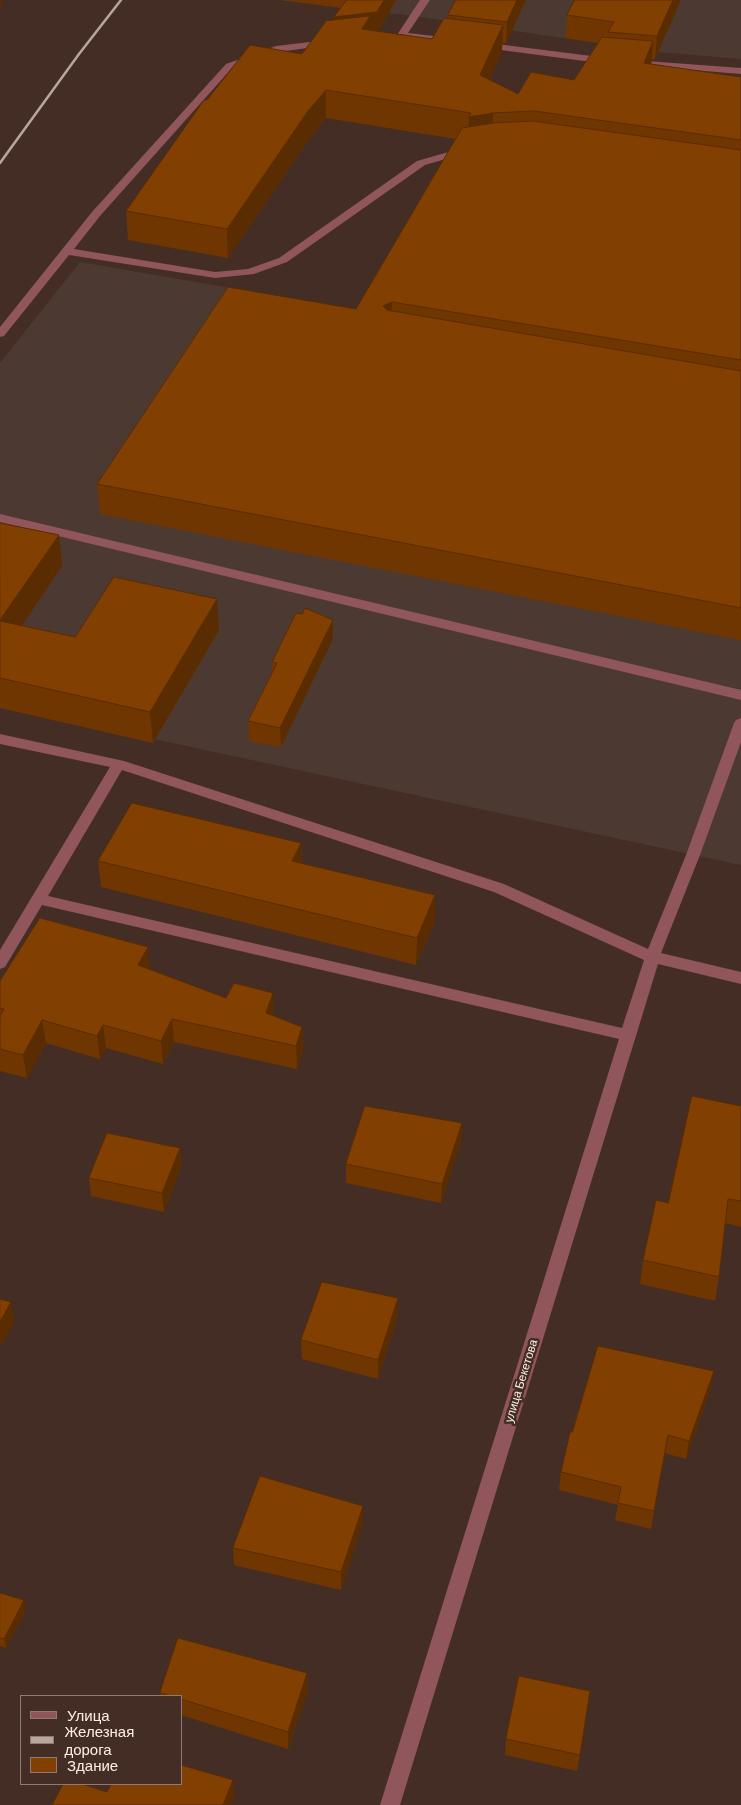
<!DOCTYPE html>
<html>
<head>
<meta charset="utf-8">
<style>
	body { margin:0 }
	#map { position:relative; width:741px; height:1805px; overflow:hidden; background:#442d24; font-family:Barlow,sans-serif }
	canvas { display:block }
	.legend { position:absolute; left:20px; top:1695px; width:162px; height:90px; box-sizing:border-box; background:#442d24; border:1px solid #8f7b73; margin:0; padding:6px 9px; list-style:none; font-size:15px; color:#ffefe9 }
	.legend li { display:flex; align-items:center; gap:10px; height:25px }
	.legend b { width:25px; border:1px solid #8f7b73 }
</style>
</head>
<body>
<div id="map">
<canvas width="741" height="1805"></canvas>
<ul class="legend">
<li><b style="height:6px;background:#90565b"></b>Улица</li>
<li><b style="height:6px;background:#b7a59e"></b>Железная дорога</li>
<li><b style="height:14px;background:#813f02"></b>Здание</li>
</ul>
</div>
<script>
const context = document.querySelector('canvas').getContext('2d');
context.lineJoin = 'round';
function paint(path, color) { context.fillStyle = color; context.fill(path, 'evenodd'); }
function trace(path, color, width, dash) { context.strokeStyle = color; context.lineWidth = width; context.lineCap = dash ? 'butt' : 'round'; context.setLineDash(dash || []); context.stroke(path); }
function label(font, color, halo, rows, align = 'center') {
  context.font = font + ' Barlow,sans-serif'; context.lineWidth = 5; context.setLineDash([]); context.textBaseline = 'middle'; context.strokeStyle = halo; context.fillStyle = color; for (const [text, x, y, turn = 0] of rows) {
    context.save(); context.translate(x, y); context.rotate((+turn || 0) * Math.PI / 180); context.textAlign = isNaN(turn) ? turn : align; if (halo) context.strokeText(text, 0, 0); context.fillText(text, 0, 0); context.restore();
  }
}
const industrial = new Path2D(`
	M280 0H741V59L658 52 414 16Z
	M80 262 741 376V865L0 706V363Z`);
const minor = new Path2D(`
	M420 0H430L408 33 451 38 456 41 454 43 399 37 397 35Z
	M327 40 330 41V45L278 52 232 68 100 216 74 249 215 272 248 269 279 258 417 161 466 147 470 148 471 150 470 152 425 165 287 262 254 274 215 278 69 255 4 336 0 337V327L92 212 226 64 276 46Z
	M481 42 607 58 612 61 607 64 478 47V43Z
	M633 60 741 68V74L630 65 628 63Z
	M0 514 741 690V700L0 522Z
	M741 718V742L700 855 661 953 741 972V984L658 964 400 1805H380L619 1039 42 905 5 967 0 969V950L110 767 0 744V734L124 761 504 884 648 949 686 855 734 723 736 720ZM122 770 494 892 644 960 622 1028 48 896Z`);
const rail = new Path2D(`
	M0 163 79 54 121 0`);
const wall = new Path2D(`
	M280 0H396L378 31 432 39 448 18V15L456 0H526L506 43H502V52L489 80 518 94 574 80 598 43 565 38 567 15 681 0 655 59H652L651 64 741 77V640L100 514 97 484 356 309 456 139 326 118 309 139 228 258 128 240 126 211 207 100 302 54 334 20 341 8Z
	M0 523 59 535 62 566 22 625 75 637 217 599 219 630 153 743 0 708Z
	M333 620V639L281 747 249 741 248 721 272 673V662Z
	M301 843 302 864 435 895V921L416 965 101 887 98 861Z
	M148 947 150 970 302 1027 303 1050 297 1069 174 1042 163 1064 106 1048 100 1059 46 1043 27 1078 0 1071V981Z
	M741 1106V1227L725 1223 719 1277 715 1301 640 1284 643 1260 668 1203Z
	M462 1123 461 1142 441 1203 346 1183V1164Z
	M180 1148 181 1167 164 1212 91 1196 89 1178Z
	M398 1316 378 1379 302 1359 301 1340Z
	M714 1371 710 1390 686 1459 664 1453 651 1529 615 1520 618 1505 559 1490 561 1472 572 1432Z
	M363 1506V1524L341 1590 234 1565 233 1548Z
	M0 1593 26 1610 6 1648 0 1646Z
	M307 1673 308 1690 288 1749 181 1715V1696H161L160 1693Z
	M590 1691 577 1771 505 1755 506 1739Z`);
const shadedWall = new Path2D(`
	M0 0H2V5L0 8Z
	M384 0H396L377 33 335 37 334 17Z
	M517 0H526L506 43 507 22Z
	M673 0H681L655 59 657 36Z
	M503 25 502 52 479 103 480 75Z
	M653 41 651 69 644 63Z
	M326 90V118L309 139 228 258 227 229 308 111Z
	M493 113 492 141 468 145 469 117Z
	M392 302 391 331 383 306Z
	M59 535 62 566 4 652 0 620Z
	M217 599 219 630 153 743 150 712Z
	M333 620V639L281 747 280 728Z
	M301 843 302 869 292 861Z
	M435 895V921L416 965 417 938Z
	M148 947 150 970 138 965Z
	M273 993 274 1016 266 1013Z
	M172 1019 174 1042 163 1064 161 1041Z
	M42 1020 46 1043 27 1078 23 1055Z
	M103 1025 106 1048 100 1059 97 1036Z
	M302 1027 303 1050 297 1069 296 1046Z
	M462 1123 461 1142 441 1203 442 1184Z
	M180 1148 181 1167 164 1212 162 1193Z
	M398 1298V1316L378 1379V1360Z
	M11 1302 15 1321 0 1347V1322Z
	M714 1371 710 1390 686 1459 689 1441Z
	M363 1506V1524L341 1590V1572Z
	M24 1600 26 1610 6 1648 4 1639Z
	M307 1673 308 1690 288 1749V1732Z
	M233 1780 235 1796 231 1805H223Z`);
const building = new Path2D(`
	M347 0H384L377 12 334 17Z
	M456 0H517L507 22 448 15Z
	M575 0H673L657 36 608 32 614 22 567 15Z
	M370 16 362 29 432 39 444 18 503 25 480 75 518 94 531 72 574 80 602 37 653 41 644 63 741 77V140L534 111 493 113 469 117 471 113 326 90 308 111 227 229 126 211 204 100H207L250 45 302 54 326 21Z
	M533 121 741 150V360L392 302 383 306 387 310 741 371V608L97 484 228 287 356 309 462 128 493 123Z
	M0 523 59 535 0 620Z
	M114 577 217 599 150 712 0 678V621L75 637Z
	M305 608 333 620 280 728 248 721 277 663 272 662 296 613 302 614Z
	M132 803 301 843 292 861 435 895 417 938 98 861Z
	M40 918 148 947 138 965 226 998 234 983 273 993 266 1013 302 1027 296 1046 172 1019 161 1041 103 1025 97 1036 42 1020 23 1055 0 1049V1016L4 1009 0 1008V981Z
	M692 1096 741 1106V1201L728 1199 719 1277 643 1260 656 1200 668 1203Z
	M365 1106 462 1123 442 1184 346 1164Z
	M107 1133 180 1148 162 1193 89 1178Z
	M322 1282 398 1298 378 1360 301 1340Z
	M0 1299 11 1302 0 1322Z
	M598 1346 714 1371 689 1441 668 1435 654 1511 618 1503 621 1487 561 1472 570 1432H572Z
	M260 1476 363 1506 341 1572 233 1548Z
	M0 1593 24 1600 4 1639 0 1638Z
	M178 1638 307 1673 288 1732 181 1699V1696H171L160 1693Z
	M519 1676 590 1691 580 1755 506 1739Z
	M181 1765 233 1780 223 1805H52L63 1784H82L107 1792 111 1784H181Z`);
const streetNames = [
	["улица Бекетова",521,1381,-73]
];
paint(industrial, '#4c3a32');
paint(minor, '#90565b');
trace(rail, '#b7a59e', 2.5);
paint(wall, '#6f3602');
paint(shadedWall, '#5a2c01');
paint(building, '#813f02');
trace(building, '#5a2c01', 1);
label('12px', '#ffefe9', '#442d24', streetNames);
</script>
</body>
</html>
